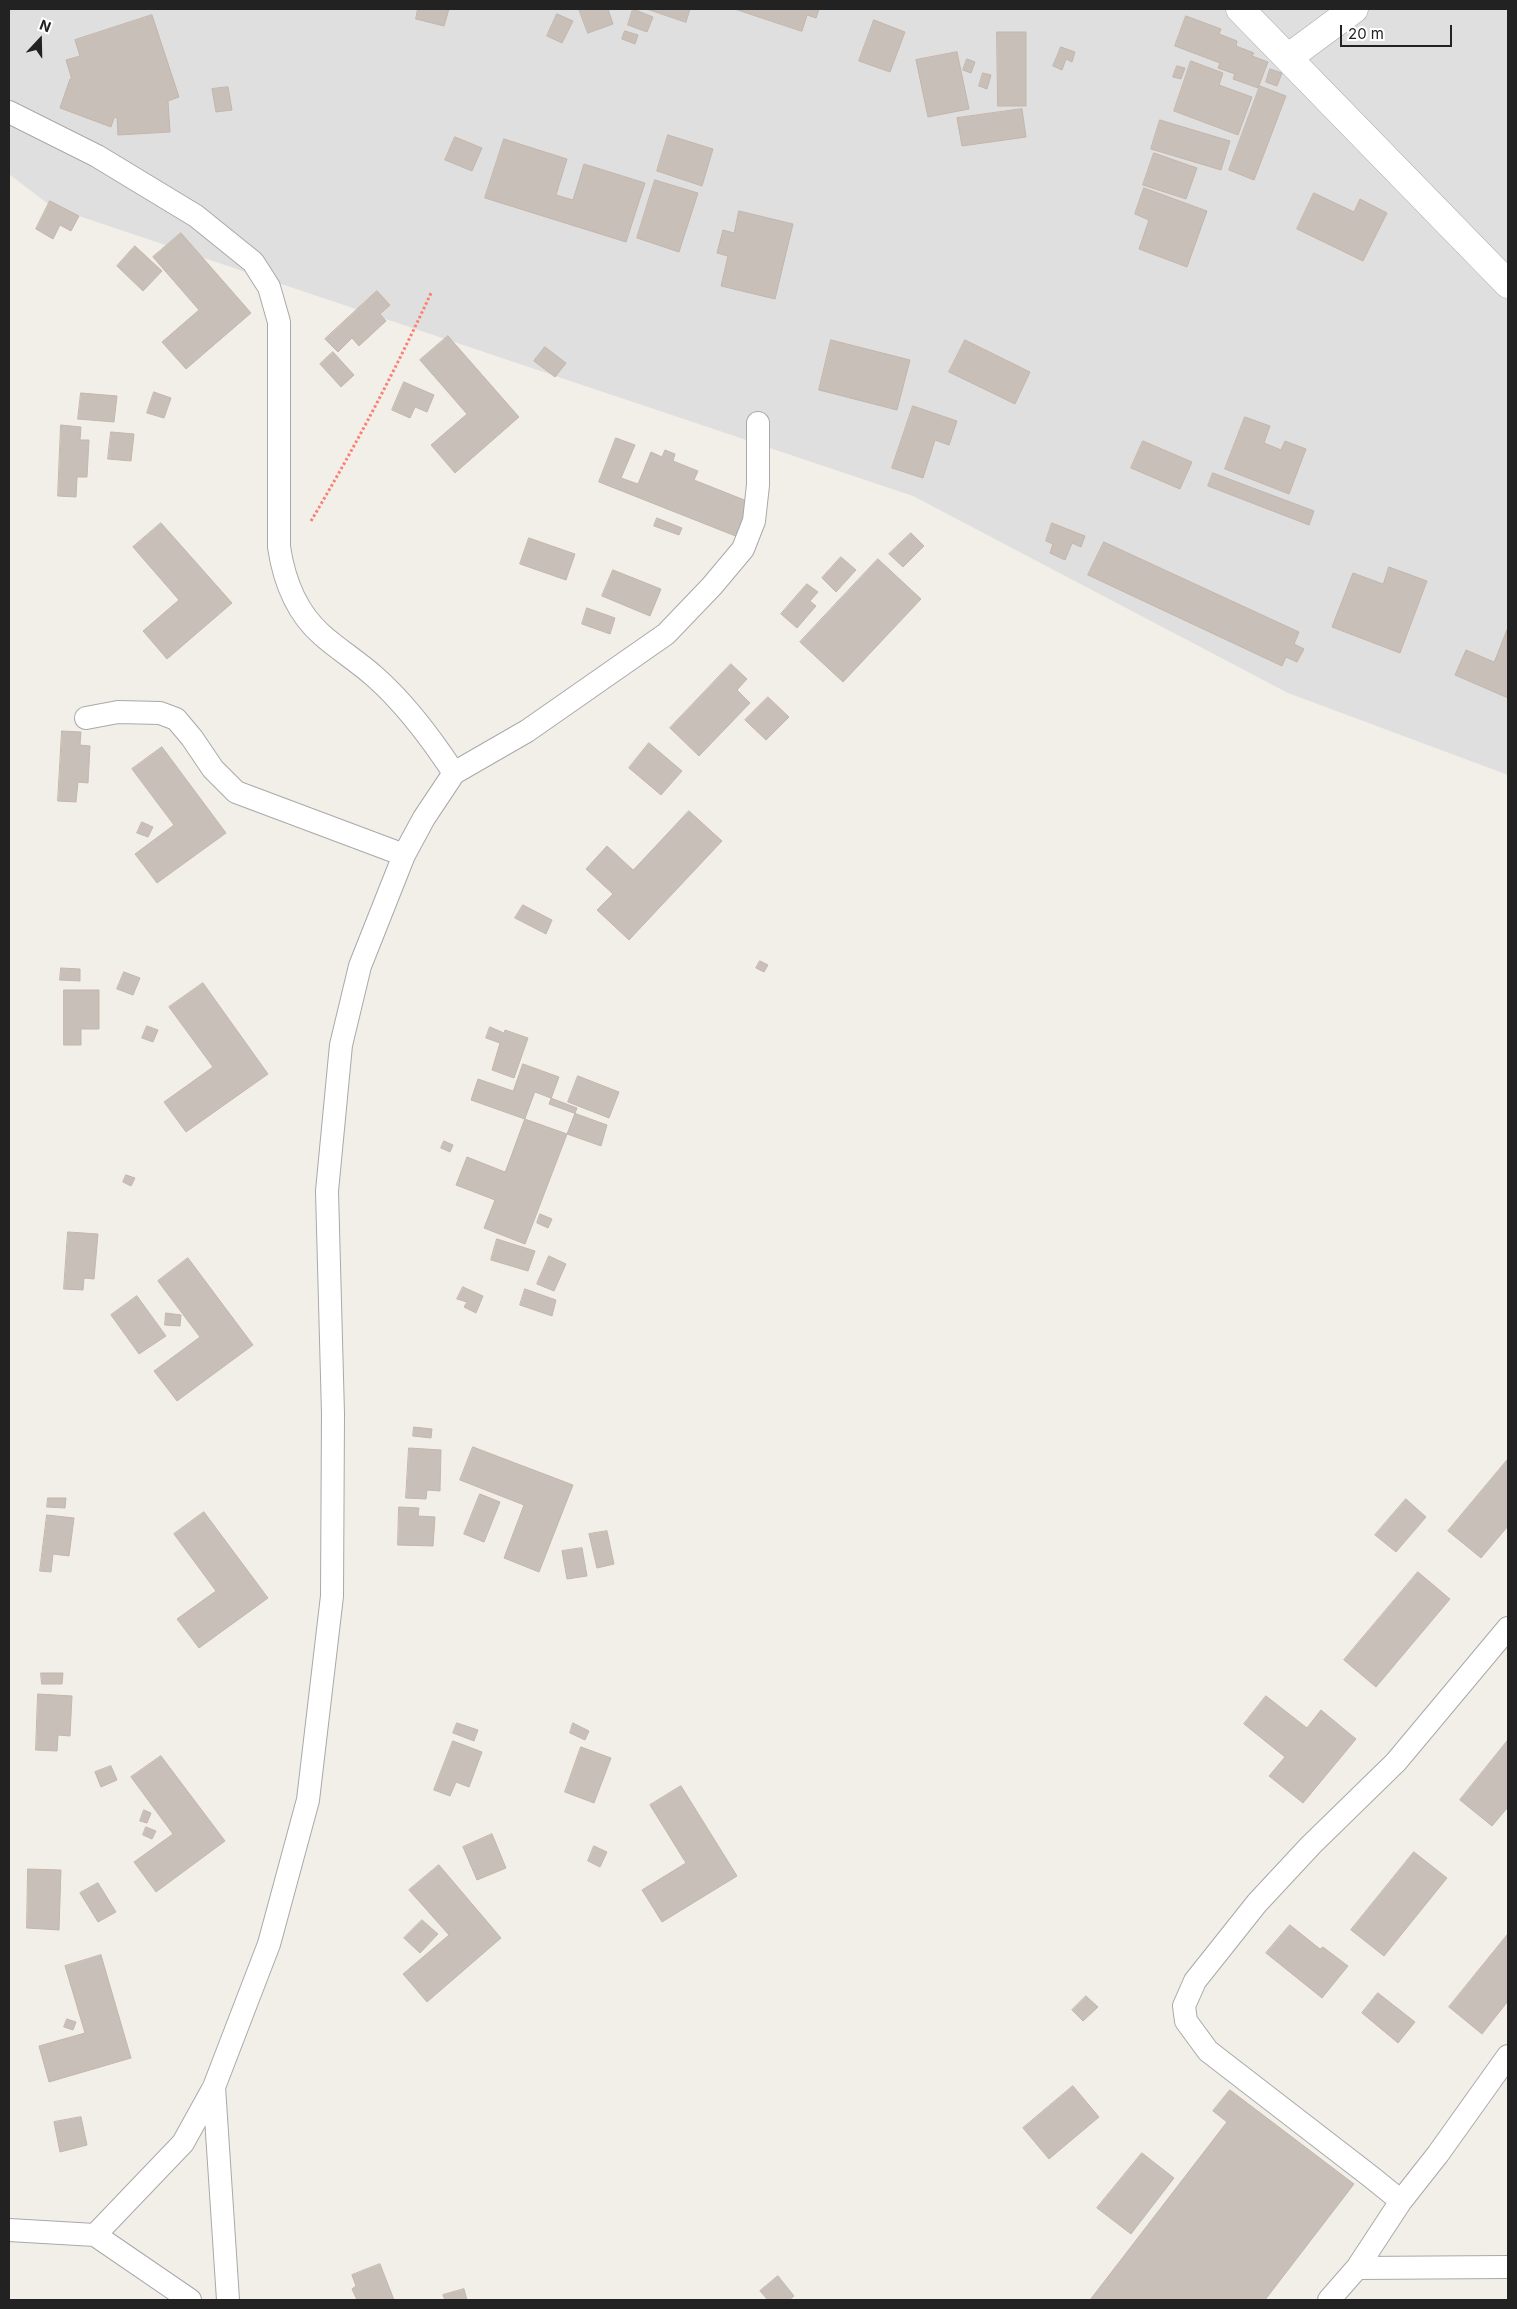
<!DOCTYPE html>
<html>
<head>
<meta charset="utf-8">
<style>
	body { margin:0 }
	#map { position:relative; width:1517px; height:2309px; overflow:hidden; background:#f2efe9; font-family:Inter,sans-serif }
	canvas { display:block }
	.frame { position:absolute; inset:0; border:10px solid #222; pointer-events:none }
	.north { position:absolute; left:15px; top:15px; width:50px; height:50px; -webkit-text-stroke:4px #fff; paint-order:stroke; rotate:21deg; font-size:14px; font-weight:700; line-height:20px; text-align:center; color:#222 }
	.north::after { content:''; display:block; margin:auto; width:18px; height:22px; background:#222; clip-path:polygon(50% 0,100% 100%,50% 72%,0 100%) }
	.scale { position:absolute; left:1340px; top:25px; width:112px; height:22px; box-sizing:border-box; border:2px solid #222; border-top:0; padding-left:6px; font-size:15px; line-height:18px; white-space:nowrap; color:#222; -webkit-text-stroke:4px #fff; paint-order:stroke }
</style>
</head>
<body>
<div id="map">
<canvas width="1517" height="2309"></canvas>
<div class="frame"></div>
<div class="north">N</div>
<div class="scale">20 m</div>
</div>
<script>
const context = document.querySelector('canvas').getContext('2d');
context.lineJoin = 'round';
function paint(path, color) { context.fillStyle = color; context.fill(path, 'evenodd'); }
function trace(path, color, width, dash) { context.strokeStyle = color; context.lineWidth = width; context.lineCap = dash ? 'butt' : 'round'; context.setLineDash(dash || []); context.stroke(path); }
const residential = new Path2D(`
	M9 9H1508V775L1288 693 913 496 52 207 9 174Z`);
const building = new Path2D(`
	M418 9H449L444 26 416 19Z
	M579 9H608L613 24 588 33Z
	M633 9 653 17 647 32 628 25Z
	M647 9H690L686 22Z
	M735 9H819L816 18 807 15 802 31Z
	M557 14 573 21 562 43 547 36Z
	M152 15 179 97 168 101 170 132 118 135 117 117 114 118 111 127 60 108 70 79 72 80 66 60 80 56 75 40Z
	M1186 16 1221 29 1219 34 1237 41 1236 46 1254 53 1252 56 1268 62 1258 88 1233 79 1235 74 1218 68 1220 63 1175 46Z
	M874 20 905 32 890 72 859 61Z
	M625 31 638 35 635 44 622 39Z
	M997 32H1026V106H998Z
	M1061 47 1075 52 1072 62 1066 59 1062 70 1053 66Z
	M957 52 969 109 928 117 916 60Z
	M967 59 975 62 971 73 963 70Z
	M1191 61 1223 73 1219 85 1252 97 1238 135 1174 111Z
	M1177 66 1185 68 1181 79 1173 77Z
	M1270 69 1282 73 1277 86 1266 82Z
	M983 73 991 75 987 89 979 86Z
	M1260 86 1286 96 1254 180 1229 170Z
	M228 87 232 110 216 112 212 89Z
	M1022 109 1026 137 962 146 957 118Z
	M1160 120 1230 141 1221 170 1151 149Z
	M668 135 713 149 702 186 657 171Z
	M455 137 482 148 472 171 445 160Z
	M504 139 567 159 556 195 573 200 584 164 645 183 626 242 485 198Z
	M1154 153 1197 168 1186 199 1143 185Z
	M655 180 698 193 679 252 637 238Z
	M1144 188 1207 211 1187 267 1139 249 1149 220 1135 214Z
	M1314 193 1354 212 1360 199 1387 213 1363 261 1297 229Z
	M50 201 79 216 71 231 60 225 53 239 36 229Z
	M739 211 793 224 775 299 721 286 728 256 717 253 723 230 734 233Z
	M181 233 251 313 186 369 162 342 199 310 153 257Z
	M135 246 162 271 143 291 117 266Z
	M377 291 390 305 380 314 386 321 359 346 352 338 338 352 325 339Z
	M448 336 519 417 455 473 431 445 467 414 420 360Z
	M831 340 910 360 897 410 819 390Z
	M965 340 1030 372 1015 404 949 372Z
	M545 347 566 363 555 377 534 361Z
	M333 352 354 375 341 387 320 364Z
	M404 382 434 395 427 412 415 407 410 418 392 410Z
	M154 392 171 398 164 418 147 413Z
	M81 393 117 396 114 422 78 419Z
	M913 406 957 421 949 445 935 440 923 478 892 468Z
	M1245 417 1270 426 1264 443 1281 450 1285 441 1306 449 1289 494 1225 469Z
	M61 425 81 427 80 440H89L87 477H77L76 497 58 496Z
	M111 432 134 434 131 461 108 459Z
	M616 438 635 445 621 478 638 484 651 452 662 457 665 450 675 454 673 461 698 471 694 480 752 503 738 537 599 482Z
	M1143 441 1192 462 1180 489 1131 468Z
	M1213 473 1314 511 1309 525 1208 486Z
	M657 518 682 528 679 535 654 526Z
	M161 523 232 603 167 659 143 631 179 600 133 547Z
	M1052 523 1085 536 1081 547 1072 543 1065 560 1050 553 1053 544 1046 541Z
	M911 533 924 546 903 567 889 554Z
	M529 538 575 554 566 580 520 564Z
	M1104 542 1299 632 1294 644 1304 649 1297 662 1286 657 1282 666 1088 575Z
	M841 557 856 570 836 592 822 578Z
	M878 559 921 599 843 682 800 642Z
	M1389 567 1427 581 1400 653 1332 627 1353 573 1383 584Z
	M613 570 661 589 650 616 602 596Z
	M807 584 818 592 810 601 816 606 797 628 781 614Z
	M587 608 615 618 610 634 582 624Z
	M1507 630 1508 698 1455 675 1466 650 1494 662Z
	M731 664 747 679 737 690 750 703 699 756 670 728Z
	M768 697 789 717 766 740 745 720Z
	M62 731 81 732 80 745 90 746 88 783 78 782 76 802 58 801Z
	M649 743 682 771 661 795 629 768Z
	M162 747 226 833 157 883 135 854 174 825 132 769Z
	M689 811 722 841 629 940 597 910 613 894 586 869 607 846 633 870Z
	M142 822 153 827 148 837 137 833Z
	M523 905 552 920 546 934 515 918Z
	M760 961 768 965 764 972 756 968Z
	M61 968 80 969V981L60 980Z
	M124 972 140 978 133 995 117 989Z
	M203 983 268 1074 186 1132 164 1102 213 1067 169 1007Z
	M64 990H99V1029H81V1045H64Z
	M147 1026 158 1030 153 1042 142 1038Z
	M490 1027 504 1033 505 1030 528 1038 514 1078 492 1070 500 1043 486 1038Z
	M523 1064 559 1077 549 1104 607 1125 601 1146 471 1100 478 1079 513 1091Z
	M578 1076 619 1092 609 1118 568 1102Z
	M535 1092 577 1108 525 1244 484 1228 495 1200 456 1185 467 1157 505 1172Z
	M444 1141 453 1145 450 1152 441 1148Z
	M126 1175 135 1178 131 1186 123 1182Z
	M540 1214 552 1219 548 1228 537 1223Z
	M68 1232 98 1234 94 1279 84 1278 83 1290 64 1289Z
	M497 1239 535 1251 528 1271 491 1260Z
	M549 1256 566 1264 554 1291 537 1284Z
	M188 1258 253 1345 177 1401 154 1371 200 1337 158 1281Z
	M463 1287 483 1296 476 1313 464 1307 467 1302 457 1299Z
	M525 1289 556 1300 552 1316 520 1305Z
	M137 1296 166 1336 139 1354 111 1315Z
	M166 1313 181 1315 180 1326 165 1325Z
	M414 1427 432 1429 431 1438 413 1436Z
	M473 1447 573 1485 539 1572 504 1558 524 1505 460 1480Z
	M409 1448 441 1450 440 1491 427 1490 426 1499 406 1498Z
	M1508 1459V1526L1481 1558 1448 1531Z
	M480 1494 500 1502 484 1542 464 1534Z
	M48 1498H66L65 1508 47 1507Z
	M1406 1499 1426 1517 1396 1552 1375 1535Z
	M399 1507 419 1508 418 1516 435 1517 433 1546 398 1545Z
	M204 1512 268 1598 199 1648 177 1619 216 1591 174 1534Z
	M47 1515 74 1518 69 1556 53 1554 51 1572 40 1571Z
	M607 1531 614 1564 597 1568 589 1534Z
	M582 1548 587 1576 567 1579 562 1551Z
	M1418 1572 1450 1599 1376 1687 1344 1660Z
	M41 1673H63L62 1684H42Z
	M38 1694 72 1696 70 1736 58 1735 57 1751 36 1750Z
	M1266 1696 1307 1728 1321 1710 1356 1739 1303 1803 1269 1776 1285 1757 1244 1724Z
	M457 1723 478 1730 474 1741 453 1733Z
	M573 1723 589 1731 585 1740 570 1733Z
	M1508 1740V1807L1492 1826 1460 1800Z
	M453 1741 482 1752 469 1787 456 1782 450 1796 434 1790Z
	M581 1747 611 1758 594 1803 565 1792Z
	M161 1756 225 1841 156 1892 134 1862 173 1834 131 1777Z
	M111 1766 117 1780 101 1787 95 1772Z
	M681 1786 737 1876 662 1922 642 1890 686 1863 650 1805Z
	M144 1810 151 1813 147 1823 140 1821Z
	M146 1827 156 1831 152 1839 143 1835Z
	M492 1834 506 1868 477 1880 463 1847Z
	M594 1846 607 1852 600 1867 588 1861Z
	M1414 1852 1447 1878 1384 1956 1351 1930Z
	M439 1865 501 1938 427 2002 403 1974 449 1935 409 1890Z
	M28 1869 61 1870 59 1930 27 1928Z
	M98 1883 116 1912 98 1922 80 1893Z
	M422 1920 438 1934 420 1953 404 1938Z
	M1290 1925 1320 1949 1323 1947 1348 1966 1322 1998 1266 1953Z
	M1508 1934V2001L1482 2034 1449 2007Z
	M101 1955 131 2058 49 2082 39 2046 85 2033 65 1966Z
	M1378 1993 1415 2022 1398 2043 1362 2013Z
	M1086 1996 1098 2007 1083 2021 1072 2010Z
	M67 2019 76 2022 73 2030 64 2027Z
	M1073 2086 1099 2117 1049 2159 1023 2128Z
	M1230 2090 1354 2184 1265 2300H1090L1227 2122 1213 2111Z
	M81 2117 87 2145 60 2152 54 2122Z
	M1142 2153 1174 2178 1131 2234 1097 2208Z
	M380 2264 394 2300H357L352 2289 356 2286 352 2275Z
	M778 2276 794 2296 789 2300H768L760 2291Z
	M464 2289 467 2300H445L443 2295Z`);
const path = new Path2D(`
	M311 521C355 447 395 371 431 293`);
const lane = new Path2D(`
	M9 112 97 156 196 216 253 262 269 287 279 322V547C284 580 297 613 322 635 339 650 357 661 374 676 406 704 431 738 454 773
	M86 718 118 712 160 713 176 719 192 738 213 769 236 792 404 855
	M214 2087 228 2300
	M1401 2201 1370 2176 1208 2051 1186 2021 1184 2006 1195 1981 1257 1903 1311 1845 1396 1762 1508 1628
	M9 2230 95 2235 190 2300
	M95 2235 183 2143 214 2087 269 1944 308 1800 332 1596 333 1414 327 1191 341 1045 360 966 404 855 424 818 454 773 527 731 666 634 712 586 743 549 754 521 758 485V423
	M1357 2268 1508 2267
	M1329 2300 1357 2268 1401 2201 1438 2154 1508 2056`);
const street = new Path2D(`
	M1240 9 1508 284
	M1289 57 1354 9`);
paint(residential, '#e0dfdf');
paint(building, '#c7bfb8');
trace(building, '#c4b6ab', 1);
trace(lane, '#a9a9a9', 24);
trace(street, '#a9a9a9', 29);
trace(path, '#fa8072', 3, [2.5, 2.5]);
trace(lane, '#fff', 22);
trace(street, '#fff', 28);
</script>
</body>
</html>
